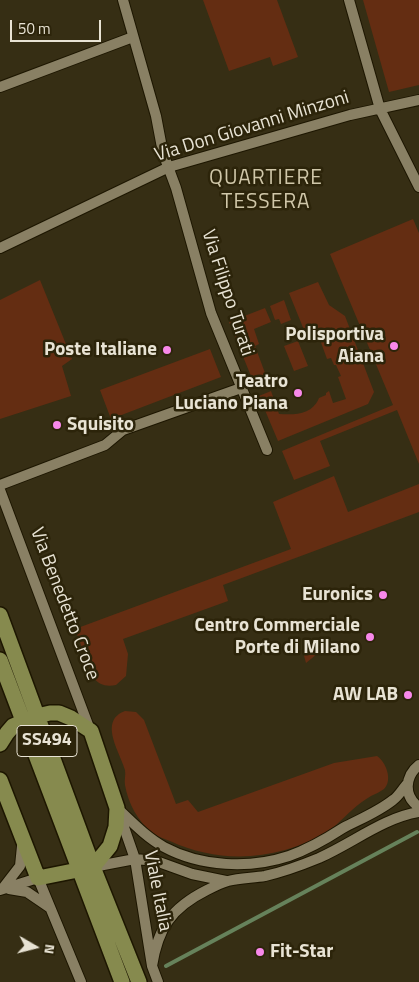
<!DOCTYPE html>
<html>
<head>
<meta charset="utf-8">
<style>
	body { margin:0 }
	#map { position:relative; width:419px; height:982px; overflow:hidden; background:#362e14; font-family:"Titillium Web",sans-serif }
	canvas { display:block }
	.north { position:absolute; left:10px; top:922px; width:50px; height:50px; -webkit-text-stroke:4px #2c240a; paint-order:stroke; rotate:98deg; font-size:14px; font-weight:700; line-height:20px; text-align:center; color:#e8e3d4 }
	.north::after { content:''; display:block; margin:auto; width:18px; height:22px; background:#e8e3d4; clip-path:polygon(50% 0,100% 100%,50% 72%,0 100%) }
	.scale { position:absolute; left:10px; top:20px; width:91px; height:22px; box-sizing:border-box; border:2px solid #e8e3d4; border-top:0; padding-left:6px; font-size:15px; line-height:18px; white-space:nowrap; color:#e8e3d4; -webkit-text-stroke:4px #2c240a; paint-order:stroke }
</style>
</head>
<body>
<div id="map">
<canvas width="419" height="982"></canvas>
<div class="north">N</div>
<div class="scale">50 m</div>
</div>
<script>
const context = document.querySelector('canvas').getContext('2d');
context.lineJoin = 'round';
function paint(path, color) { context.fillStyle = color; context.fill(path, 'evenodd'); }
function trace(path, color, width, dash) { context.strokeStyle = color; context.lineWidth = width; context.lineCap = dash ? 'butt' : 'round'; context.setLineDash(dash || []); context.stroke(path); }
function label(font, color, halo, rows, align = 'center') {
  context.font = font + ' "Titillium Web",sans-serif'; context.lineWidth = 5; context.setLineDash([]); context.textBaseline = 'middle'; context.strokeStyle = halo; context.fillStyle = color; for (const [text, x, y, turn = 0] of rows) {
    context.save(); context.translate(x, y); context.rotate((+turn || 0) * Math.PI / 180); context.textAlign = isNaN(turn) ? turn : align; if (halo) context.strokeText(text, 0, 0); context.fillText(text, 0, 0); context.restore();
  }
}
const green = new Path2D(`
	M203 0H277L298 57 273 66 270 57 229 71Z
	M363 0H419V85L389 92Z
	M413 219 419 233V464L397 410 320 441 330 466 294 480 282 451 393 405 330 254Z
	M40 280 72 359 62 366 71 396 0 419V300Z
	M318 282 329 305 345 316 374 392 368 404 278 441 259 396 271 391 279 414C295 415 312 415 319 398L326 395V393L329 391 333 403 346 399 338 377 341 376 336 365H334L331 358 327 359 315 326 304 330 289 293Z
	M284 300 291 320 281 324 279 319 275 320 270 306Z
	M265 308 271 322 254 329 259 344 255 346 268 381 255 386 229 322Z
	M298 341 308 366 294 371 284 346Z
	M210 349 221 377 111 419 100 390Z
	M334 476 348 512 419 484V512L223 585 228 601 123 639 128 654 126 676 116 685C106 687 99 685 93 677L75 629 291 549 273 502Z
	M323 644 326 651 317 654 306 663 303 652Z
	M125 711 136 712 144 720 176 804 188 800 198 812 334 763 377 756C386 762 393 780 384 789 380 792 375 794 371 796 357 804 347 815 336 825 322 837 302 845 285 850 246 861 207 858 170 841 165 839 158 837 153 833 138 822 128 803 125 785 124 780 126 775 125 770 120 752 98 721 125 711Z`);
const stream = new Path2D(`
	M166 966 417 832`);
const minor = new Path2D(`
	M123 0 156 116 163 153 176 188 211 313 267 450
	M349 0 380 109 419 187
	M0 87 133 37
	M0 248 169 167 350 115 419 100
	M0 485 105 445 123 430 241 388
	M0 490 90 730
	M419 765C405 776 403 796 419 807
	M117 808C132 822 146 837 164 847 201 867 250 869 289 856 309 849 326 839 343 828 360 819 378 812 393 800 399 796 403 788 408 783
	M119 813 135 859 152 966 158 982
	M93 867 135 859 156 861 192 874 226 881
	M3 888 20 866 22 846
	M9 889 27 892 49 907
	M0 890 38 878 81 982
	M152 966C158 928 171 908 207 890 213 887 221 883 228 881 240 878 253 878 265 876 283 872 302 865 319 858 353 843 383 818 419 812`);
const primary = new Path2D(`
	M0 615 93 867 139 982
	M0 660 122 982
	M0 744 7 733 13 726 37 716 50 713H59L71 718 91 731 117 808 116 827 110 846 93 867 38 878 0 780`);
const markers = [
	[394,346,5,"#f888ea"],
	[167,350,5,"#f888ea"],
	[298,393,5,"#f888ea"],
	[57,425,5,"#f888ea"],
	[383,595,5,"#f888ea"],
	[370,637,5,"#f888ea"],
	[408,695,5,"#f888ea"],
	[260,952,5,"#f888ea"]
];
const shields = [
	[47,741,60]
];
const shieldNames = [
	["SS494",47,741]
];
const streetNames = [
	["Via Don Giovanni Minzoni",252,127,-17],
	["Via Filippo Turati",227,293,72],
	["Via Benedetto Croce",64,604,69],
	["Viale Italia",157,891,79]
];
const poiNames = [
	["Polisportiva",384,335],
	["Aiana",384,357],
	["Poste Italiane",157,350],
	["Teatro",288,382],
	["Luciano Piana",288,404],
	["Squisito",67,425,"left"],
	["Euronics",373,595],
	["Centro Commerciale",360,626],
	["Porte di Milano",360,648],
	["AW LAB",398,695],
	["Fit-Star",270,952,"left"]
];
const quarterNames = [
	["QUARTIERE",266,179],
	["TESSERA",266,203]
];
paint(green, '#642d12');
trace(stream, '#66825b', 4);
trace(minor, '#1d1600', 12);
trace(primary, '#1d1600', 18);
trace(minor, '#898064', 10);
trace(primary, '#868a4e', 15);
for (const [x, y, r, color] of markers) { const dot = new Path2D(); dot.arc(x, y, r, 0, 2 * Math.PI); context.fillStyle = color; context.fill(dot); trace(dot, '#2c240a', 2); }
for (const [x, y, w] of shields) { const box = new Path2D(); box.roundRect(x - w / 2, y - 15.5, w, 31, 4); context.fillStyle = '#2c240a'; context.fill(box); trace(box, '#e8e3d4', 1); }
label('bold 18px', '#e8e3d4', null, shieldNames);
label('19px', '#e8e3d4', '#2c240a', streetNames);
label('bold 19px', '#e8e3d4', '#2c240a', poiNames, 'right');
context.letterSpacing = '1px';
label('21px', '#d0c7a9', '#2c240a', quarterNames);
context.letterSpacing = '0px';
</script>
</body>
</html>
